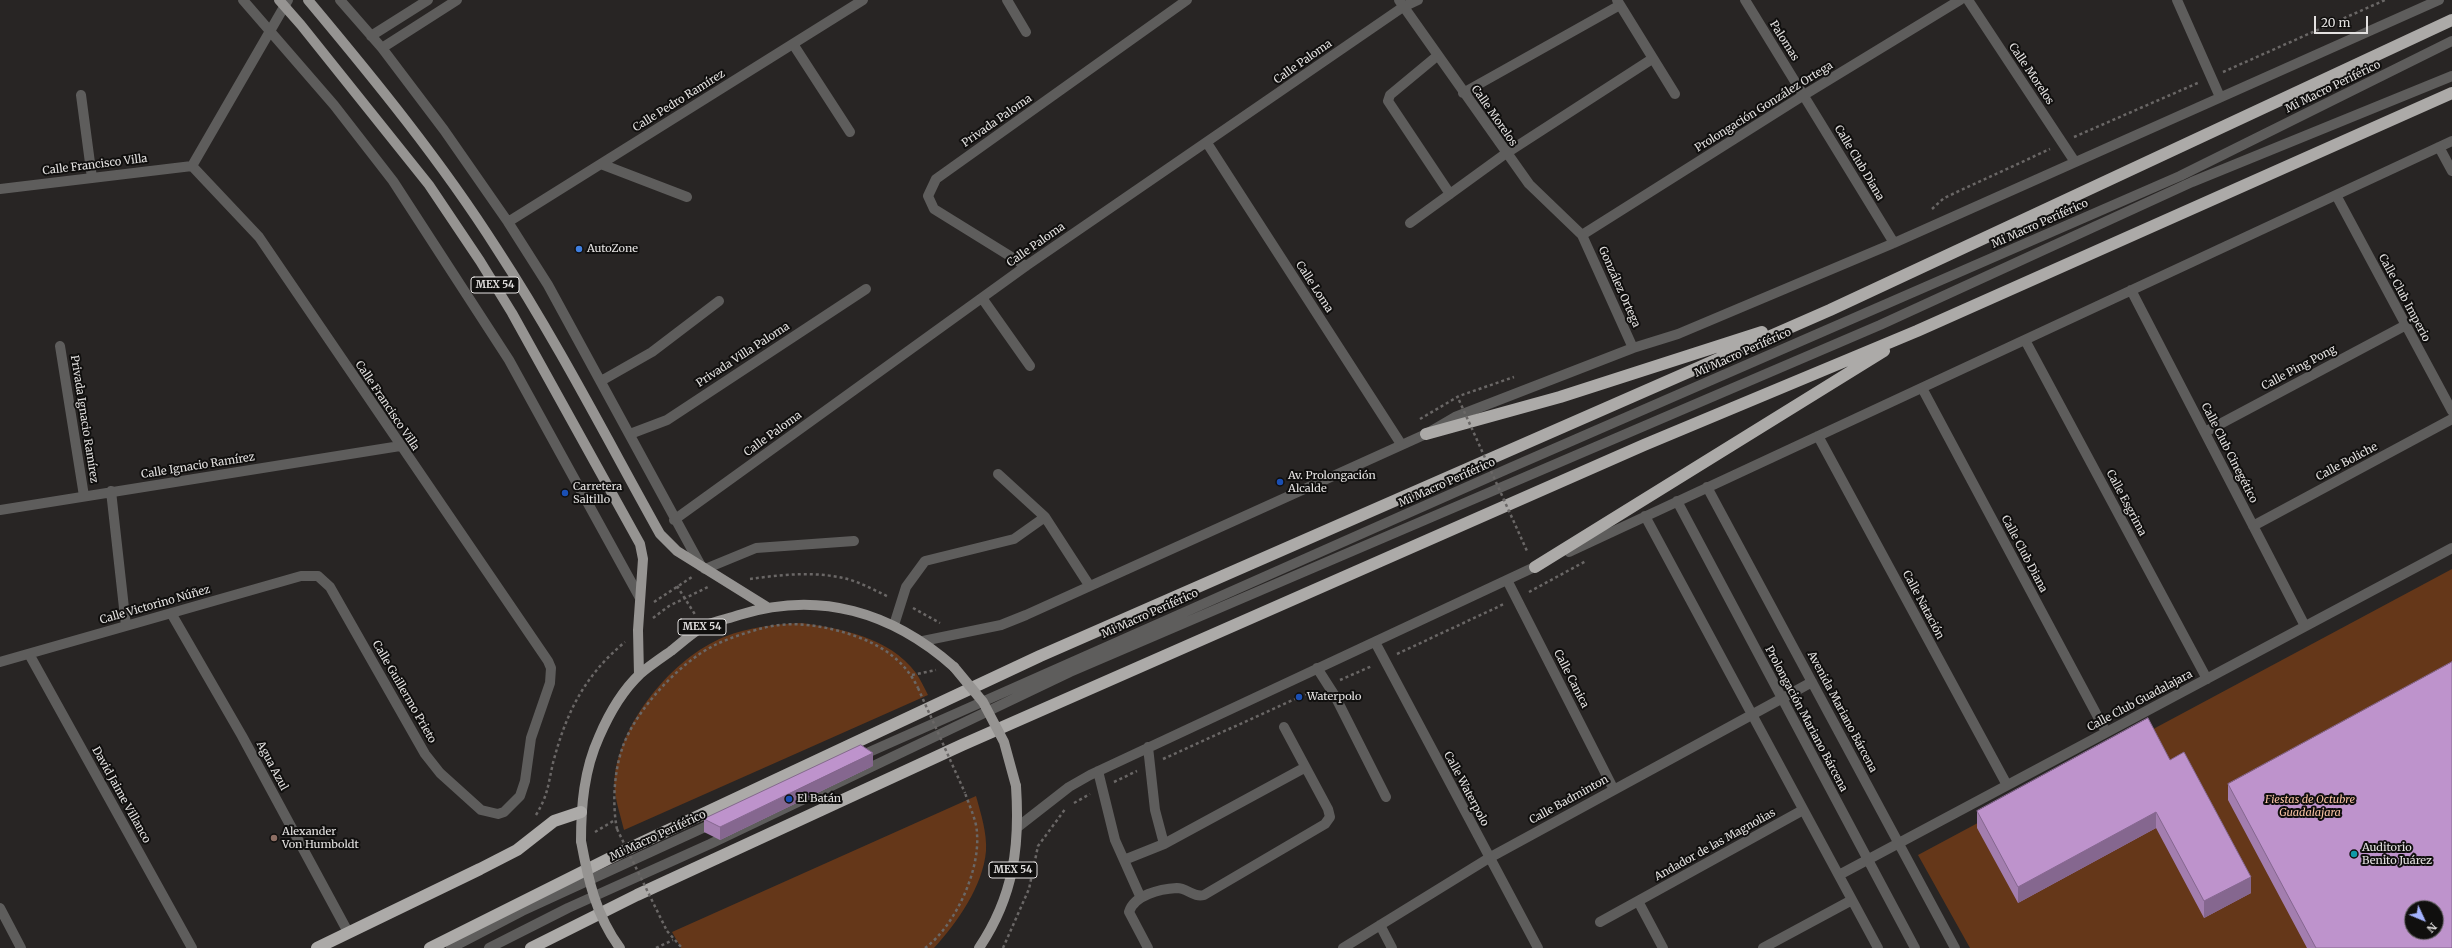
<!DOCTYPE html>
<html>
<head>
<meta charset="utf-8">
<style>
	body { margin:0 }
	#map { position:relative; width:2452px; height:948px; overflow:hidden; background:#282524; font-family:Merriweather,serif }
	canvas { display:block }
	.north { position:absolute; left:2404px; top:900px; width:40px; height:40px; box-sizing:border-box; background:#100f0e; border:1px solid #646362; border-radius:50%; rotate:134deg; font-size:11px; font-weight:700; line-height:16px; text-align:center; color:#e3e1e0 }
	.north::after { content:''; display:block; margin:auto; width:14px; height:18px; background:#a3b2fd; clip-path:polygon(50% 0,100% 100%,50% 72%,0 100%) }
	.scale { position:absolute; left:2314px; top:16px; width:54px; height:18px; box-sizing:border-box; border:2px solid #e3e1e0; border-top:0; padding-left:5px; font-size:12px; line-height:14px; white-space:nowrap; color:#e3e1e0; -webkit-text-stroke:3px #100f0e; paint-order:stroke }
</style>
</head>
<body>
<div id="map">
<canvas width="2452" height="948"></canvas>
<div class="north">N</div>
<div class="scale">20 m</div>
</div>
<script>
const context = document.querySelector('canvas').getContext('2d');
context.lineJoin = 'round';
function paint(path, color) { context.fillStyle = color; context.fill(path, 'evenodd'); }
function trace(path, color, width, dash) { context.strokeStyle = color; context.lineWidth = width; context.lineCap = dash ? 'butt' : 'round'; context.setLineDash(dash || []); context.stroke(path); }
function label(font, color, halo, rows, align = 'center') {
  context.font = font + ' Merriweather,serif'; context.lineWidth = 4; context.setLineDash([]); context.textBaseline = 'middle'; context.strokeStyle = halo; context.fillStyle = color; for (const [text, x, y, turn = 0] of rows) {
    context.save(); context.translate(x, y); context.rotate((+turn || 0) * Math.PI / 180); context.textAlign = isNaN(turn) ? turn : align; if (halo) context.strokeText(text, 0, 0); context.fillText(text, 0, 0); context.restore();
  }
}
const green = new Path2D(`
	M2452 569V948H1970L1918 855ZM2412 908H2436V932H2412Z
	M802 623C842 629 889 637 916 673 920 679 924 687 928 695L624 830C620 813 612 792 615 774 623 719 673 658 724 637 749 627 776 624 802 623Z
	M976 796C981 814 987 833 986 851 983 886 957 923 934 948H681L672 932Z`);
const path = new Path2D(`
	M2223 72 2385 0
	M2074 137 2200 82
	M1932 209 1944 198 2050 149
	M1420 419 1459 396 1514 377
	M750 579C779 575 813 571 843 578 858 581 874 590 889 597
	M677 586 696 616
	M1529 592 1586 561
	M654 602 692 577
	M913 608 940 623
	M653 618 669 606 708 587
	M1397 654 1504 604
	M912 675 936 670
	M1340 680 1372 666
	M1163 759 1315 690
	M1114 782 1137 771
	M1074 803 1090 794
	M536 815C548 795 548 785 553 763 566 713 584 676 625 642
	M617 829C612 804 614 771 623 746 636 710 680 662 715 645 729 638 748 632 763 628 793 620 827 626 855 636 883 646 905 661 918 688
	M595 832 615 820
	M667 931 682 948
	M656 948 673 940
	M925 948C955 926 980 871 977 834 977 821 969 805 965 793
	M1003 948 1029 889 1038 846 1066 808`);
const minor = new Path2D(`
	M243 0 334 105 393 181 509 360 640 598
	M340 0 382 48 444 130 508 222 548 285 701 566
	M1007 0 1026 32
	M1399 0 1529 184 1582 235 1633 348
	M1617 0 1675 94
	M1745 0 1894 243
	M1968 0 2075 162
	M2177 0 2220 97
	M371 36 428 0
	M793 44 850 132
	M382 48 457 0
	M1437 56 1390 95 1388 101 1450 194
	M1463 93 1620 5
	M81 95 92 178
	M1207 143 1401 444
	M2439 147 2452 171
	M601 164 687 197
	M192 166 288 0
	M0 189 192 166
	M2336 195 2452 411
	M508 222 863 0
	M1410 223 1505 154 1652 59
	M1582 235 1804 95 1960 0
	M1026 266 934 209 928 196 936 179 1187 0
	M2131 290 2305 626
	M982 298 1030 366
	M2025 340 2207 679
	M60 346 84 496
	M601 381 652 352 719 301
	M1922 388 2106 732
	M2205 432 2406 325
	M630 434 667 420 866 289
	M1818 436 2007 785
	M1707 487 1955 948
	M111 491 126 626
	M1677 501 1915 948
	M0 510 400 446
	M1645 516 1878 948
	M1045 517 1089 585
	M674 520 1026 266 1403 7 1418 0
	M2253 526 2452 419
	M1569 552 2452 141
	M705 569 756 548 854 541
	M1507 580 1614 790
	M171 613 242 736 348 932
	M894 625 906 587 925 561 1014 539 1045 517 998 474
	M923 641 1001 625 1026 615 1426 434 1455 417 1633 348 1678 334 1894 243 2439 0
	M1375 642 1538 948
	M29 654 192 948
	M0 662 301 576H318L330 587 425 754 440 773 481 810 498 814 504 812 520 796 525 781 531 738 550 683 551 668 548 661 259 237 192 166
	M1317 668 1335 696 1386 797
	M1148 747 1155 810 1164 844
	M858 757 1512 467 2180 176 2452 41
	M1098 771 1115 840 1140 896
	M1019 826 1069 787 1090 775 1541 564
	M1124 860 1164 844 1304 768
	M1839 875 2452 548
	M1638 901 1663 948
	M0 908 21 948
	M1600 922 1803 810
	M1380 925 1392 948
	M451 948 522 911 716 822
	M489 948 568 908 710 844 1070 672 1880 325 2192 182 2452 76
	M1148 948 1129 912C1134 895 1160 889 1177 888 1187 888 1194 898 1204 895L1325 824 1330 817 1328 809 1284 727
	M1343 948 1489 858 1812 682
	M1763 948 1852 900`);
const major = new Path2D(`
	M279 0 301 25 429 185 480 261 512 313 640 544 643 559 638 630 639 675
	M308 0C375 80 441 161 497 249 557 341 607 439 660 534L677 551 767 607
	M581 841C581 806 584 770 599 737 608 716 622 691 640 674 649 666 661 658 671 651 681 643 691 634 702 627 713 621 728 619 739 615 819 590 892 612 954 667
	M979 948C1014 896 1020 846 1016 786`);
const highway = new Path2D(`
	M1426 434 1560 397 1762 332
	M1535 567 1884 351
	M317 948 480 869 517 850 554 821 581 812
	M430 948 626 850 1040 656 1830 310 2452 20
	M531 948 637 895 962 745 1644 445 1917 331 2452 93`);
const pathBridge = new Path2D(`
	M1459 400 1527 551
	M918 688 965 793
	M617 829 667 931`);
const majorBridge = new Path2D(`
	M954 667 983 702 1004 742 1016 786
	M581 841C588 879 596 916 620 948`);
const wall = new Path2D(`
	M2170 760 2251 893 2204 918 2156 828 2018 903 1977 828V811Z
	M873 766 720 840 704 832V819Z
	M2228 784 2452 948H2307L2228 800Z`);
const shadedWall = new Path2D(`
	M873 753V766L720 840V827Z
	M2156 812V828L2018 903V887Z
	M2251 877V893L2204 918V901Z`);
const building = new Path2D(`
	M2452 662V948H2316L2228 784ZM2412 908H2436V932H2412Z
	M2148 718 2170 760 2184 752 2251 877 2204 901 2156 812 2018 887 1977 811Z
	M861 745 873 753 720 827 704 819Z`);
const markers = [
	[579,249,4,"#3f7fe0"],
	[1280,482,4,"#1a4fb4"],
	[565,493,4,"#1a4fb4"],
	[1299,697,4,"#1a4fb4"],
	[789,799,4,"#1a4fb4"],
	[274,838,4,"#8d6e63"],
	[2354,854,4,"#0f9aa8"]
];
const shields = [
	[495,285,48],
	[702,627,48],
	[1013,870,48]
];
const shieldNames = [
	["MEX 54",495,285],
	["MEX 54",702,627],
	["MEX 54",1013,870]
];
const streetNames = [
	["Palomas",1784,41,58],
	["Calle Paloma",1303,62,-35],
	["Calle Morelos",2031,74,56],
	["Mi Macro Periférico",2333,87,-26],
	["Calle Pedro Ramírez",679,101,-32],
	["Prolongación González Ortega",1764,107,-32],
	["Calle Morelos",1494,116,55],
	["Privada Paloma",997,121,-35],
	["Calle Club Diana",1859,163,59],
	["Calle Francisco Villa",95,165,-7],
	["Mi Macro Periférico",2040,224,-24],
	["Calle Paloma",1036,245,-35],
	["Calle Loma",1314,287,57],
	["González Ortega",1619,287,66],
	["Calle Club Imperio",2404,298,62],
	["Mi Macro Periférico",1743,353,-24],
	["Privada Villa Paloma",743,355,-33],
	["Calle Ping Pong",2299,368,-28],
	["Calle Francisco Villa",387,406,56],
	["Privada Ignacio Ramírez",84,419,81],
	["Calle Paloma",773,434,-36],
	["Calle Club Cinegético",2229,453,63],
	["Calle Boliche",2347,462,-28],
	["Calle Ignacio Ramírez",198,466,-9],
	["Mi Macro Periférico",1447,483,-24],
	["Calle Esgrima",2126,503,62],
	["Calle Club Diana",2024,554,62],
	["Calle Victorino Núñez",155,605,-16],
	["Calle Natación",1923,605,62],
	["Mi Macro Periférico",1150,614,-24],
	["Calle Canica",1571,679,63],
	["Calle Guillermo Prieto",404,692,60],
	["Calle Club Guadalajara",2140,701,-28],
	["Avenida Mariano Bárcena",1842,712,62],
	["Prolongación Mariano Bárcena",1806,719,62],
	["Agua Azul",272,766,62],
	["Calle Waterpolo",1466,789,62],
	["David Jaime Villanco",121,795,61],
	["Calle Badminton",1569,800,-29],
	["Mi Macro Periférico",658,836,-25],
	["Andador de las Magnolias",1715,845,-29]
];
const poiNames = [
	["AutoZone",587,249],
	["Av. Prolongación",1288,476],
	["Alcalde",1288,489],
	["Carretera",573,487],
	["Saltillo",573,500],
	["Waterpolo",1307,697],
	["El Batán",797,799],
	["Alexander",282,832],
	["Von Humboldt",282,845],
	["Auditorio",2362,848],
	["Benito Juárez",2362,861]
];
const parkNames = [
	["Fiestas de Octubre",2310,800],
	["Guadalajara",2310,813]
];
paint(green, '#653719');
trace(path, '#6a6766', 2.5, [3, 3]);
trace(minor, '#5e5d5c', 10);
trace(major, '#969492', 10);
trace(highway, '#acaaa8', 12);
trace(pathBridge, '#6a6766', 2.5, [3, 3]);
trace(majorBridge, '#969492', 10);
paint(wall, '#a37eaf');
paint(shadedWall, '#85678f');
paint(building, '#be93cc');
trace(building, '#85678f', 1);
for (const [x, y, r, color] of markers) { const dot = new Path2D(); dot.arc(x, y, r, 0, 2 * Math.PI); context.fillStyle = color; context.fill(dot); trace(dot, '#100f0e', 1.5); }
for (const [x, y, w] of shields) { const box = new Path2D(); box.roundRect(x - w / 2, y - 8, w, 16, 3); context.fillStyle = '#100f0e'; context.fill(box); trace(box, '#e3e1e0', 1); }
label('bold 10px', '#e3e1e0', null, shieldNames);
label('11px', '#e3e1e0', '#100f0e', streetNames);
label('11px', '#e3e1e0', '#100f0e', poiNames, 'left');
label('italic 11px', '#f8c2a3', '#100f0e', parkNames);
</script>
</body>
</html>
